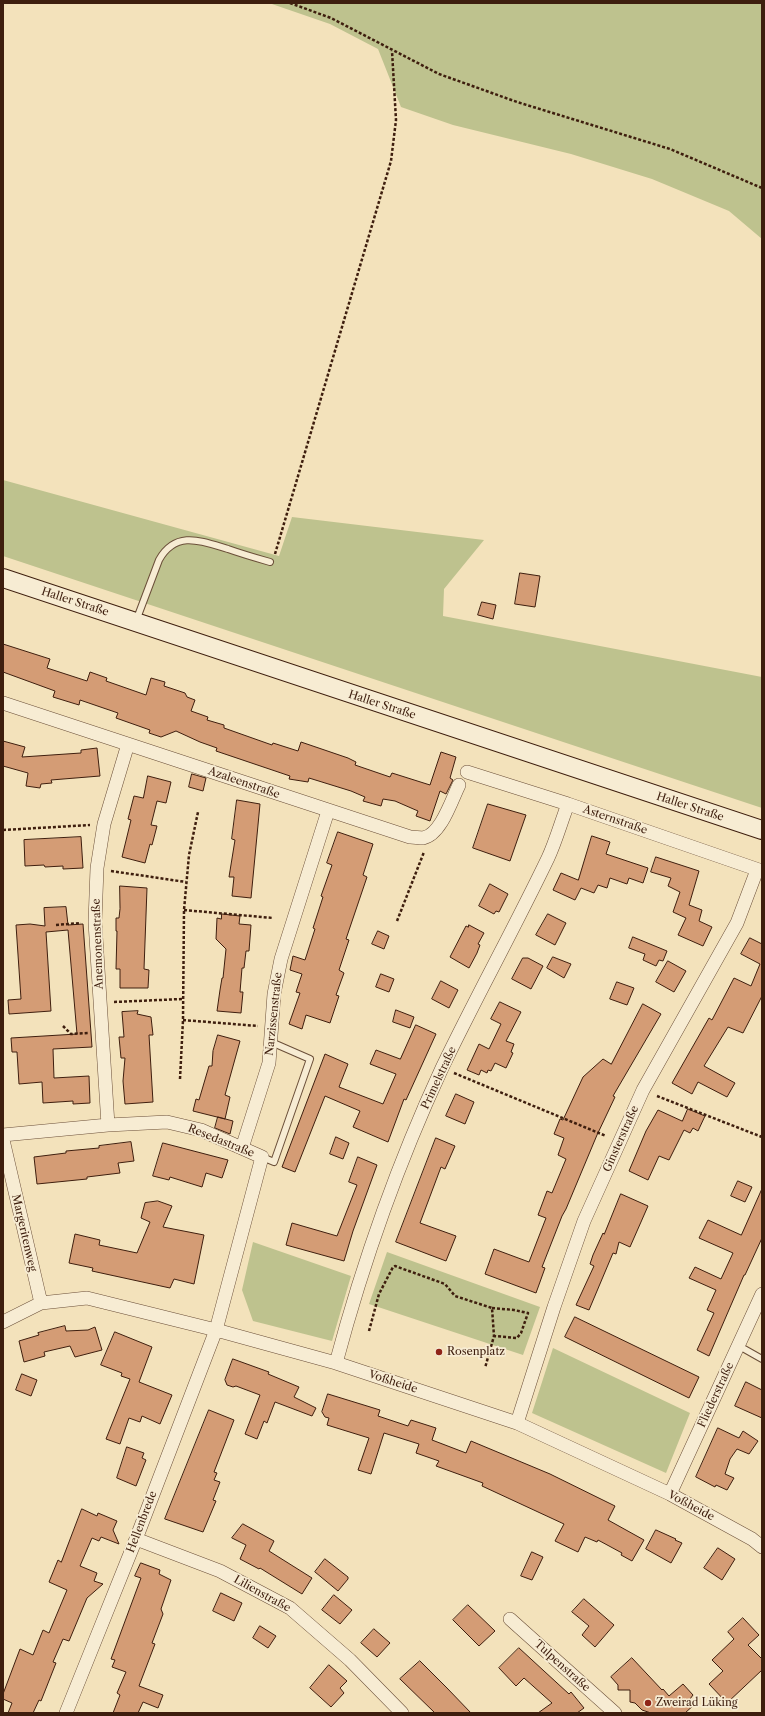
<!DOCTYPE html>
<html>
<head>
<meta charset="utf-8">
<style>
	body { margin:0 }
	#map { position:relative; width:765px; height:1716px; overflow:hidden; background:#f3e2bb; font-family:"Libre Caslon Text",serif }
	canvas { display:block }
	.frame { position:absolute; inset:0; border:4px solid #3e1e0e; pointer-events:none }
</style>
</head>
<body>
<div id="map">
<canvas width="765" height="1716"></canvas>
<div class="frame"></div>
</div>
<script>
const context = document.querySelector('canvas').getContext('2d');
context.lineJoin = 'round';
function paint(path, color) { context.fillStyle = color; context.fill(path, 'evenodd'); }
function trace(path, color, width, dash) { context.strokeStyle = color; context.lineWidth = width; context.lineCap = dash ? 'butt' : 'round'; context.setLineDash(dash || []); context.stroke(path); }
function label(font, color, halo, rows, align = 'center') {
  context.font = font + ' "Libre Caslon Text",serif'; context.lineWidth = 3.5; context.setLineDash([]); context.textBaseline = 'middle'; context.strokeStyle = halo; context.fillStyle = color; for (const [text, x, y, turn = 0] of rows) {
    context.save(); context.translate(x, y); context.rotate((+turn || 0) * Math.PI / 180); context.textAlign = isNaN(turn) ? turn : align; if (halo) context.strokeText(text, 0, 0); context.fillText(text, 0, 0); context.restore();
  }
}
const green = new Path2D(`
	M269 3H762V239L729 211 652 179 571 154 453 125 401 107 378 49 330 24Z
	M3 480 279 556 292 517 484 540 444 589 443 616 762 677V808L3 556Z
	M253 1242 351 1276 332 1341 253 1321 242 1290Z
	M387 1252 540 1307 523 1355 369 1304Z
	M553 1348 690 1413 666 1473 532 1413Z`);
const building = new Path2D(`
	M520 573 540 576 535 607 515 604Z
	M482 602 496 605 493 619 478 615Z
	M3 644 50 659 47 668 87 681 90 672 107 678 106 681 146 695 151 678 165 682 164 686 185 693 187 697 195 700 191 711 208 717 207 720 224 725V728L272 745 273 743 298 751 301 742 348 758 356 762 355 765 390 777 392 773 430 785 441 752 456 757 450 778 453 780 446 794 440 791 430 821 416 816 418 811 395 801 383 799 381 806 363 801 365 797 351 791 309 778 308 782 289 779 290 776 216 751 217 748 200 742 176 731 161 737 149 733 150 730 116 718 118 713 80 700 79 705 53 697 55 691 3 672Z
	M3 741 25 747 22 757 81 753V750L97 748 100 776 51 780 52 783 41 784 40 788 26 786 28 773 3 766Z
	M192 774 206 778 203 791 189 787Z
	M148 776 171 782 166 803 157 801 151 825 157 826 152 845 150 844 145 863 122 857 131 820 128 819 134 796 143 798Z
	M237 800 260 804 251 898 232 896 234 877H229L235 840 232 839Z
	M488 804 526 815 510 861 473 848Z
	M338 832 373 844 363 875 367 877 346 939 349 940 339 970 344 973 336 995 339 996 330 1023 306 1015 302 1029 289 1024 300 993 296 992 302 974 290 970 293 956 305 960 315 929 313 928 323 897 321 896 332 865 327 863Z
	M592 836 610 842 606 854 648 868 643 883 629 878 627 884 610 878 607 888 598 885 594 893 581 888 575 900 553 890 561 873 578 880Z
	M81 837 83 868 63 869V866L45 867 44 865 25 866 24 840Z
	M656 857 699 871 689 905 702 910 699 921 712 927 703 946 678 935 686 918 673 912 680 892 668 886 671 878 651 872Z
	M490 884 508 894 499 912 496 911 494 914 479 906Z
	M120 886 147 888 144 969 149 970 148 988H120V969H116L117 931H116V918H119L120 909Z
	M66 907 68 925 83 924 92 1047 53 1049 54 1078 89 1076 90 1103 73 1104V1101L43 1103 42 1082 19 1084 17 1052H12L11 1038 77 1034 68 930 46 932 51 1011 9 1014 8 1000 21 999 16 925 30 924 45 926 44 908Z
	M222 914 240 916 239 924 251 925 249 951H246L244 968H242L240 992H243L241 1013 217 1011 220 990 222 978H223L226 949 216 939 217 918 221 919Z
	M548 914 566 923 555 945 536 935Z
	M469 925 484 933 478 944 480 945 477 953 469 968 450 957 466 926 468 927Z
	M378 931 389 936 384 949 372 944Z
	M633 937 667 951 663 961 659 960 656 966 643 960 645 954 629 948Z
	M750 938 762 944V996L743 1033 728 1027 704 1066 735 1083 727 1097 698 1082 692 1094 672 1083 709 1018 712 1020 734 978 751 986 760 964 741 954Z
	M553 957 571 964 564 978 547 968Z
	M523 958H528L543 966 531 989 512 979Z
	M668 961 686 971 674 992 656 982Z
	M381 974 394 979 389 992 376 987Z
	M441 981 458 990 449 1008 432 999Z
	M617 982 634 988 627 1005 610 999Z
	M500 1002 521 1012 506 1041 514 1044 511 1052 513 1053 506 1068 495 1063 491 1071 488 1070 487 1073 481 1070 479 1075 467 1070 479 1044 489 1049 501 1024 491 1019Z
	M643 1004 661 1014 613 1096 615 1097 597 1135 566 1209 562 1216 542 1267 545 1268 536 1293 485 1274 494 1249 529 1262 546 1218 538 1215 547 1191 552 1193 566 1159 558 1155 564 1138 554 1134 560 1119 563 1120 583 1077 603 1059 611 1064Z
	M396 1010 414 1017 410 1028 393 1022Z
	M138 1011 137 1014 151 1017 153 1035H149L153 1102 125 1104 123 1081 125 1058H121L119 1037H124L122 1012Z
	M416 1025 436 1034 406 1100 404 1099 388 1142 353 1127 360 1111 325 1096 295 1172 282 1167 325 1054 348 1064 339 1087 383 1104 396 1074 370 1064 376 1050 400 1059Z
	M218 1035 240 1041 225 1095 230 1097 225 1119 193 1111 196 1099 199 1100 209 1066H212L213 1051Z
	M456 1094 474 1102 465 1124 446 1116Z
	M688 1109 705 1116 698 1131 693 1128 690 1133 684 1130 669 1160 659 1156 648 1180 629 1171 646 1131 658 1110 682 1121Z
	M218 1117 233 1121 230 1134 215 1128Z
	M336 1137 349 1143 343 1159 330 1154Z
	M436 1138 455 1146 445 1169 441 1167 420 1223 456 1236 446 1261 396 1242Z
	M131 1142 134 1161 118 1163 120 1173 87 1177V1179L37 1184 34 1157 66 1153V1151L99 1148V1146Z
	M163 1143 228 1160 222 1178 206 1173 202 1187 170 1177 169 1180 153 1176Z
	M358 1157 377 1165 353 1231 344 1261 286 1245 292 1223 337 1236 357 1185 349 1182Z
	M738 1181 752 1187 745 1202 731 1196Z
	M762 1189V1238L745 1275H744L709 1356 697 1350 714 1313 707 1310 716 1290 689 1278 695 1267 721 1279 733 1253 699 1238 708 1220 741 1235Z
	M621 1194 648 1206 630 1247 619 1242 616 1254 613 1253 589 1310 576 1305 594 1266 590 1264 593 1255 603 1233 604 1234Z
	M158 1201 172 1206 163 1227 204 1235 194 1284 174 1279 170 1288 92 1271 93 1268 69 1263 75 1234 100 1240 99 1245 137 1253 150 1222 141 1218 145 1203Z
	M575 1317 699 1377 689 1398 565 1337Z
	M65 1326 66 1331 88 1330 95 1327 102 1350 75 1357 70 1346 44 1352 45 1356 24 1362 19 1341 39 1335 38 1333Z
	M115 1332 152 1347 139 1382 172 1395 160 1424 142 1416 140 1422 129 1418 120 1444 106 1439 130 1379 121 1376 122 1373 101 1365Z
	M233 1359 269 1372 268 1374 299 1387 294 1397 316 1408 312 1416 275 1402 267 1423 264 1421 257 1439 245 1434 260 1395 236 1386 233 1387 227 1385 225 1380Z
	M22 1374 37 1380 31 1396 16 1390Z
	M746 1382 762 1390V1418L735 1406Z
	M328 1394 380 1410 378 1416 408 1426 411 1420 436 1428 432 1440 466 1453 471 1441 550 1474 615 1506 608 1520 644 1540 632 1561 621 1555 622 1553 598 1540 597 1542 585 1537 578 1552 555 1541 564 1524 482 1486 483 1483 436 1466 439 1461 416 1453 419 1444 384 1433 371 1474 358 1470 369 1438 327 1425 329 1418 325 1417 322 1412Z
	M209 1410 234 1420 214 1472 217 1473 214 1480 220 1482 213 1500 216 1501 203 1532 165 1519Z
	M718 1428 739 1438 743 1431 758 1441 749 1454 737 1449 730 1459 725 1474 734 1478 727 1490 716 1485 715 1487 696 1477Z
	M127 1447 144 1453 142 1458 146 1460 136 1486 117 1478Z
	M82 1509 97 1516 98 1513 117 1521 113 1530 119 1544 101 1537 99 1541 92 1538 80 1566 97 1573 94 1581 103 1584 87 1598 69 1641 63 1639 53 1662 56 1663 41 1701 39 1700 33 1713H8L12 1703 3 1699V1694L20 1649 33 1655 43 1630 49 1633 67 1590 49 1582 58 1560 61 1562Z
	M243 1524 274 1541 269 1551 312 1578 302 1594 260 1568 259 1569 240 1559 246 1545 232 1538Z
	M656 1530 676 1539 675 1540 682 1543 671 1563 646 1549Z
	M718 1548 735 1559 722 1580 704 1568Z
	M532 1552 543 1557 532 1580 521 1576Z
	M325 1559 348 1577V1579L338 1591 315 1572Z
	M141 1563 160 1570 159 1574 171 1580 161 1609 163 1614 152 1643 155 1644 139 1686 163 1695 158 1708 143 1702 138 1713H113L120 1695 117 1693 126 1672 112 1667 115 1660 111 1659 141 1578 135 1576Z
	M221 1593 242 1603 234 1621 213 1611Z
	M334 1595 352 1610 340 1624 322 1610Z
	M584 1599 614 1625 595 1647 582 1635 589 1626 572 1612Z
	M468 1605 495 1631 479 1646 453 1620Z
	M743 1618 759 1635 748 1645 762 1659V1670L727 1703 709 1684 723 1671 712 1660 734 1639 728 1632Z
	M260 1626 276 1636 268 1648 253 1638Z
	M374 1629 390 1643 377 1657 361 1643Z
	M519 1648 569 1694 571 1692 584 1708 577 1713H538L552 1703 524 1678 516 1686 499 1668Z
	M632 1658 662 1690 663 1689 669 1696 683 1684 693 1695 690 1699 695 1704 685 1713H651L642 1710 635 1703 630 1702V1690H618V1685L611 1677Z
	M420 1661 447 1688 471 1713H435L400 1679Z
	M329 1665 347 1681 340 1688 344 1693 331 1707 310 1688Z`);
const path = new Path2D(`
	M290 3 331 18 439 74 517 102 670 149 762 188
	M275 554 391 161 396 120 392 51
	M3 830 90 825
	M111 871 186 882
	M184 910 273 918
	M397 921 424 852
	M56 925 81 923
	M114 1002 182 999
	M183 1020 258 1026
	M63 1026 71 1034 88 1033
	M454 1073 606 1136
	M180 1079 183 1020 184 910 189 855 198 812
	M657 1096 762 1137
	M492 1308 514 1310 528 1313 521 1333 517 1338 494 1336
	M369 1331 379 1294 393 1267 395 1266 445 1284 455 1296 492 1308 494 1336 485 1368`);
const lane = new Path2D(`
	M136 621 159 560C176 530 201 541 228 549 242 554 256 558 270 562
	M262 1157 274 1162 310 1059 271 1042
	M739 1346 762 1359`);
const street = new Path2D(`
	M3 703 410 837C414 837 419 838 423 838 441 835 452 799 459 785
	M467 772 568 804 762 871
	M108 1125 95 922 97 868 104 824 128 744
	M3 1135 108 1125 167 1122 201 1130 262 1157 216 1330 136 1539 66 1713
	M3 1140 41 1303
	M242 1148 269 1063 274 994 281 959 328 811
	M3 1322 41 1303 87 1298 216 1330 336 1363 517 1423 670 1494 752 1539 762 1547
	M336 1363C363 1262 398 1163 442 1068 476 997 514 929 548 858 556 841 561 822 568 804
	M517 1423 554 1307 584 1221 643 1090 737 923 757 870
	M670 1494 762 1294
	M136 1539 220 1571 290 1608 350 1660 402 1713
	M510 1619 615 1713`);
const secondary = new Path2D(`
	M3 578 762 830`);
const markers = [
	[439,1352,4,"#8f2418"],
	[648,1703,4,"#8f2418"]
];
const streetNames = [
	["Haller Straße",75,602,18],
	["Haller Straße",382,705,18],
	["Azaleenstraße",244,783,19],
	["Haller Straße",690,807,18],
	["Asternstraße",615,820,19],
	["Anemonenstraße",98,944,-92],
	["Narzissenstraße",274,1014,-84],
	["Primelstraße",439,1078,-65],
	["Ginsterstraße",621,1139,-66],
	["Resedastraße",221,1141,22],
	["Margeritenweg",24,1233,77],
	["Voßheide",393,1382,18],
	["Fliederstraße",716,1395,-65],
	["Voßheide",691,1506,28],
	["Hellenbrede",142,1522,-69],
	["Lilienstraße",262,1594,29],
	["Tulpenstraße",562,1666,42]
];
const poiNames = [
	["Rosenplatz",447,1352],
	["Zweirad Lüking",656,1703]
];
paint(green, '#bec28e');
paint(building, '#d49c75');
trace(building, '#3e1e0e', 1);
trace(lane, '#6b4f39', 8);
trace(street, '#6b4f39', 14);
trace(secondary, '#3e1e0e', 20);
trace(path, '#3e1e0e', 2.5, [3, 2]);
trace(lane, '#f7ecd3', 6);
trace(street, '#f7ecd3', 13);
trace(secondary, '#f7ecd3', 18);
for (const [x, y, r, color] of markers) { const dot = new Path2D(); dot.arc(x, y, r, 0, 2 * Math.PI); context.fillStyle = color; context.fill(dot); trace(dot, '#f7ecd3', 1.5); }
label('11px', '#3e1e0e', '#f7ecd3', streetNames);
label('11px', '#3e1e0e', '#f7ecd3', poiNames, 'left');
</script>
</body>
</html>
